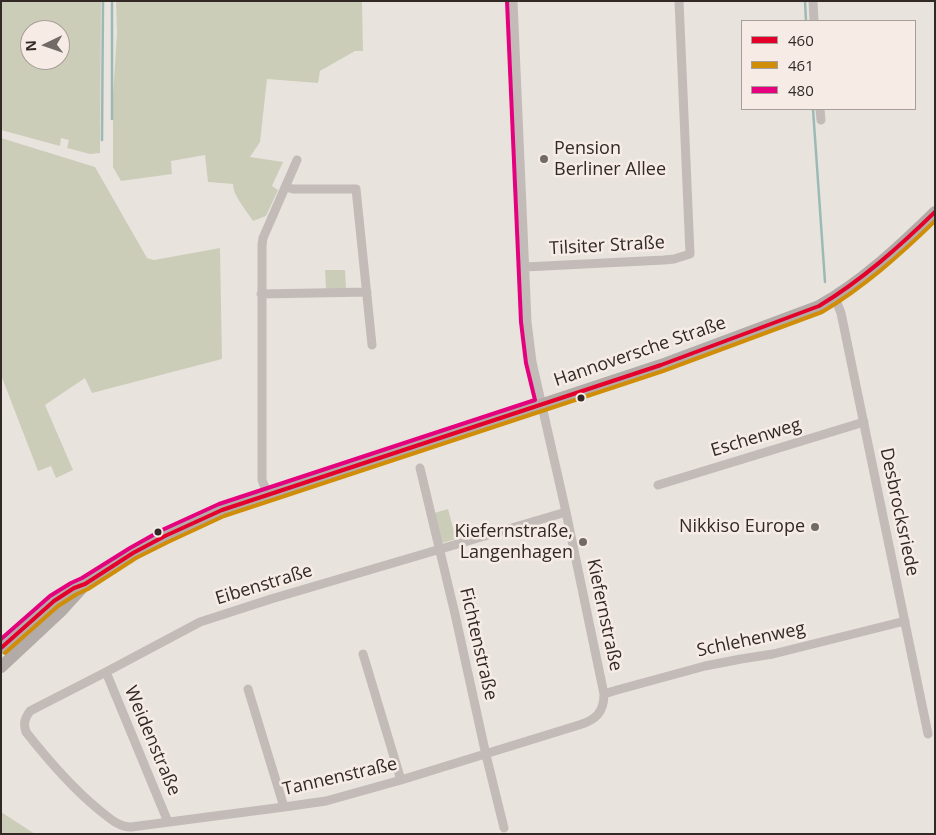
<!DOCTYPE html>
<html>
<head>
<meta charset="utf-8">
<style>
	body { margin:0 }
	#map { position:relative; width:936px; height:835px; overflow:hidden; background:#e9e3de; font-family:"Open Sans",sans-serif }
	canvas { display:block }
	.frame { position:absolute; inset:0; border:2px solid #322926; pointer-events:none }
	.legend { position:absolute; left:741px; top:20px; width:175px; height:90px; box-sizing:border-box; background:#f6ece5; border:1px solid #a89e99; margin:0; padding:6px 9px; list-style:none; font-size:15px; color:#322926 }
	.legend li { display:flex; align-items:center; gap:10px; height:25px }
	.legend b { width:25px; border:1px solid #a89e99 }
	.north { position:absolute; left:20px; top:20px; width:50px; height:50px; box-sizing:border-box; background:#f6ece5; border:1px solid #a89e99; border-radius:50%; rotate:267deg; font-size:14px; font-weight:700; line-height:20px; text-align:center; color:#322926 }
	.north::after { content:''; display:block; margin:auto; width:18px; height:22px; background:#726a66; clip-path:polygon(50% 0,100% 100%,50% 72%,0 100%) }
</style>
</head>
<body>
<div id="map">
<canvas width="936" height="835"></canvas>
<div class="frame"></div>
<ul class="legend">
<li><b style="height:6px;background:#e4002b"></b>460</li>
<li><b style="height:6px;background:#d08d08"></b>461</li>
<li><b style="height:6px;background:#e5007d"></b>480</li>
</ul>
<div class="north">N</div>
</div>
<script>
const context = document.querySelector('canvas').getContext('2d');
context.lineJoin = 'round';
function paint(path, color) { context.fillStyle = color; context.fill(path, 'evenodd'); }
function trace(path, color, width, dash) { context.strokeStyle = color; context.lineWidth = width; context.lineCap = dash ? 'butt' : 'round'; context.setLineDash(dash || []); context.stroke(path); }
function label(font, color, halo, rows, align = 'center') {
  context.font = font + ' "Open Sans",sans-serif'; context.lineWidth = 5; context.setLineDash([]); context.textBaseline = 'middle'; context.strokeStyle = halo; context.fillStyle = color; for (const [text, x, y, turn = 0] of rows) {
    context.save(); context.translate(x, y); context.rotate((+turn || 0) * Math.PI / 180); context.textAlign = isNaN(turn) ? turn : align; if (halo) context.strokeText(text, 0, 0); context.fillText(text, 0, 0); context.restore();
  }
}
const green = new Path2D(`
	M1 1H101L100 153 90 154 67 148 69 140 61 138 60 146 1 130ZM30 30H60V60H30Z
	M116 1H362L363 51H355L320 71 318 83 267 79 260 142 250 157 283 162 272 186 278 190 266 216 253 221C247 211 233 196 233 184L208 182 205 155 171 161 172 174 121 181 113 167V95L117 33Z
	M1 138 95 167 147 258 154 260 220 248 222 359 92 393 85 378 45 405 73 470 56 478 51 466 38 471 1 375Z
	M325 270H345L346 288 326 289Z
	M448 509 456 539 442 543 434 513Z
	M1 812 35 834H1Z`);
const stream = new Path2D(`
	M805 1 806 21
	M813 109 825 282
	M112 119V1
	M102 140 103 1`);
const street = new Path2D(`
	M513 1 527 322 532 362 566 512 604 694C604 712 596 720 579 725L401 780 326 801 284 807 131 827C118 827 108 817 98 809 70 786 48 760 26 732 23 723 25 718 30 711L106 672 200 622 271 599 566 512
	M813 1 814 21
	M820 109 821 120
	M285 187 293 189H356L372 345
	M525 267 664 260 674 259 690 254 679 1
	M261 294 367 292
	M835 298 841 313 928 734
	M420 468 455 614 486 755 504 828
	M658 485 864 422
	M268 495 262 480V245L263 238 297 160
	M363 654 401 780
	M106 672 168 822
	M248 689 284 807
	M604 694 617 690 705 666 741 659 773 654 905 621`);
const secondary = new Path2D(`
	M1 648 54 601 74 588 85 584 133 553 165 536 222 510 268 495 661 365 819 306C863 281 899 247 935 212
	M1 667 62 610 82 588`);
const bus1 = new Path2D(`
	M1 648 54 601 74 588 85 584 133 553 165 536 222 510 661 365 819 306C862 280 899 247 935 212`);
const bus2 = new Path2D(`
	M5 653 58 606 77 594 88 589 136 558 168 542 224 516 663 371 822 312C864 287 900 255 935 221`);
const bus3 = new Path2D(`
	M1 639 50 596 71 583 82 578 130 548 162 530 219 504 535 400 526 363 521 322 507 1`);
const markers = [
	[544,159,5,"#726a66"],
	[581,398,4.5,"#322926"],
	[815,527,5,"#726a66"],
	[158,532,4.5,"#322926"],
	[583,542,5,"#726a66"]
];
const poiNames = [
	["Pension",554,149,"left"],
	["Berliner Allee",554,170,"left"],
	["Nikkiso Europe",805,527],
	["Kiefernstraße,",573,532],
	["Langenhagen",573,553]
];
const streetNames = [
	["Tilsiter Straße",607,246,-3],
	["Hannoversche Straße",640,352,-19],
	["Eschenweg",756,438,-17],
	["Desbrocksriede",899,512,78],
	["Eibenstraße",264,585,-17],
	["Kiefernstraße",604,615,78],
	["Schlehenweg",751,640,-12],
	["Fichtenstraße",478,644,77],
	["Weidenstraße",152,741,67],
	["Tannenstraße",340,777,-13]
];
paint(green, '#cccdb9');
trace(stream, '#9cbab5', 2.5);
trace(street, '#c2bbb8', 9);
trace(secondary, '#b3aba8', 12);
trace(bus1, '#e4002b', 4);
trace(bus2, '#d08d08', 4);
trace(bus3, '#e5007d', 4);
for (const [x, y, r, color] of markers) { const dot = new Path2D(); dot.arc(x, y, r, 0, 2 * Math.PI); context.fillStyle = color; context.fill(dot); trace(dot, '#f6ece5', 2); }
label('18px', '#322926', '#f6ece5', poiNames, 'right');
label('18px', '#322926', '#f6ece5', streetNames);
</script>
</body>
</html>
